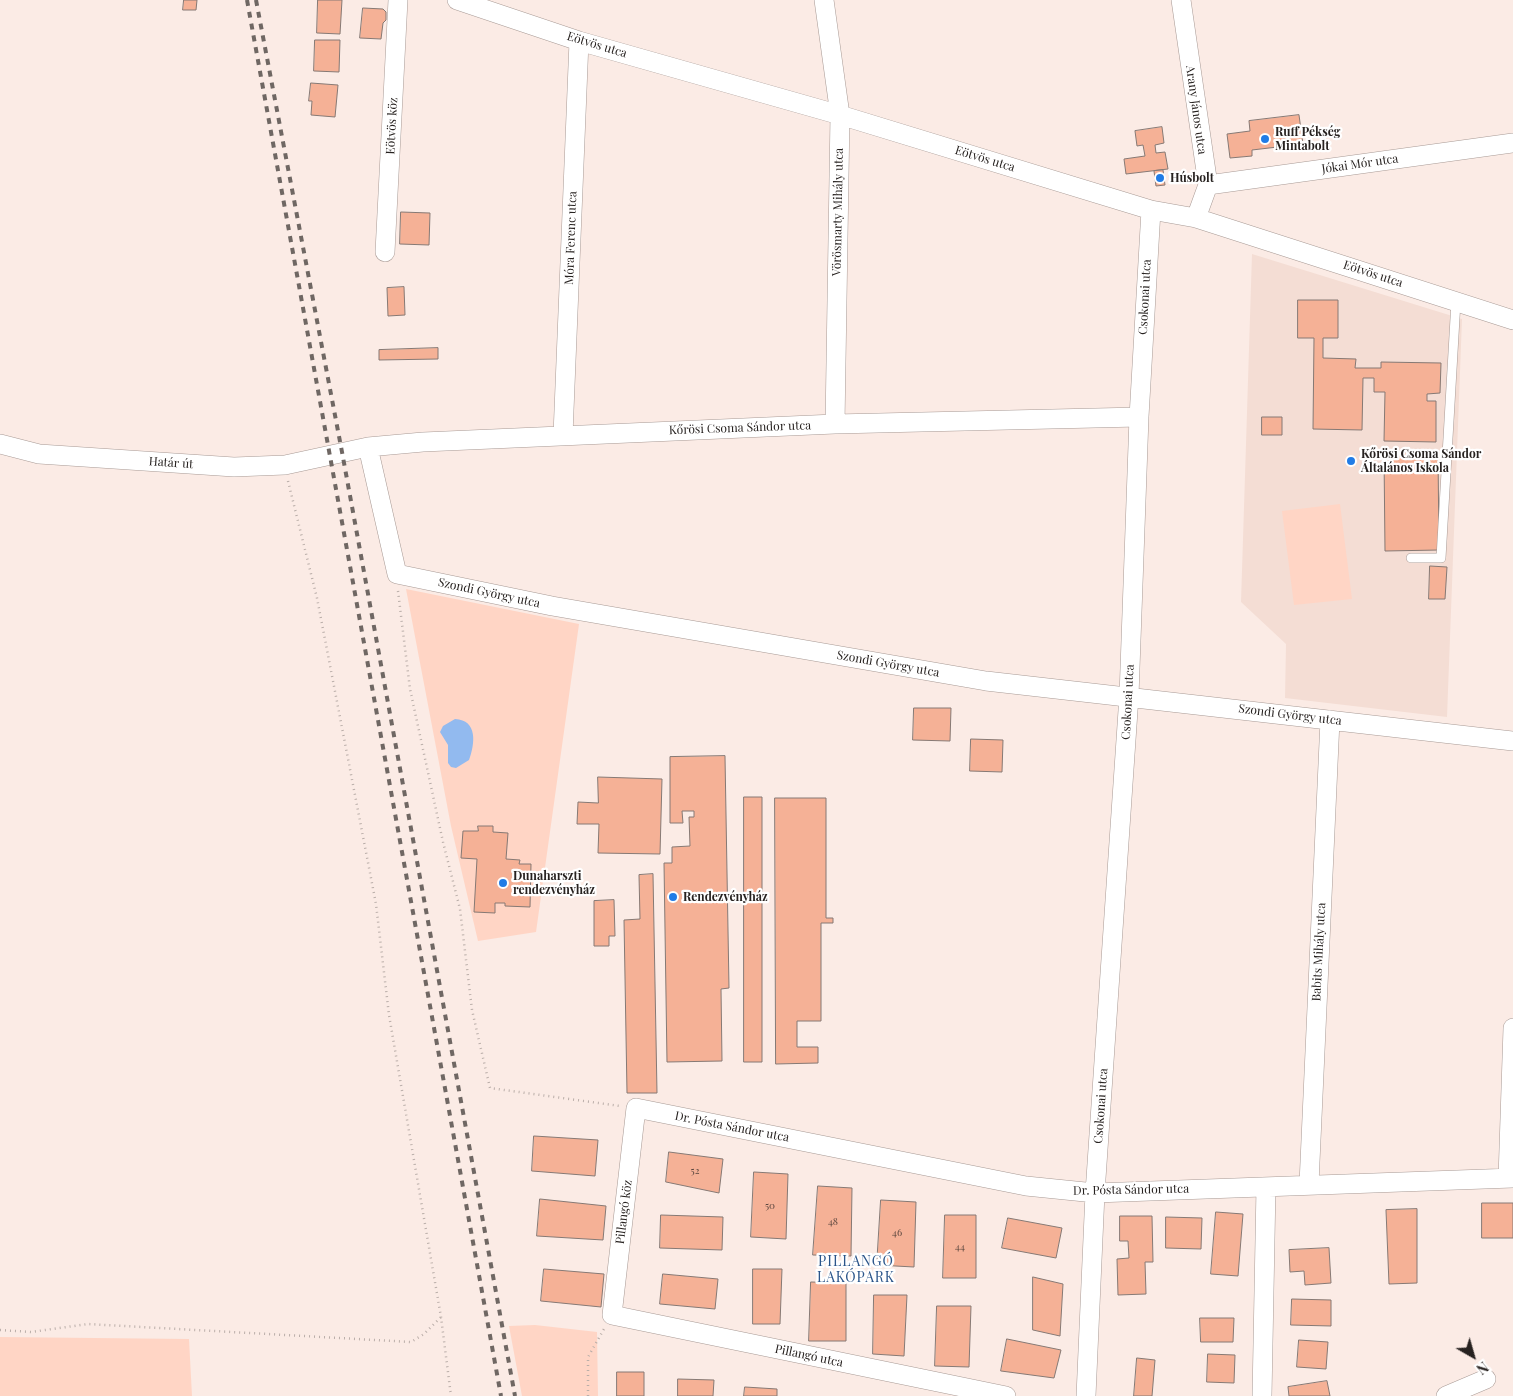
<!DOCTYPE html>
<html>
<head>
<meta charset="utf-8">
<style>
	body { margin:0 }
	#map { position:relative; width:1513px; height:1396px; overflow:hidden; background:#fbebe5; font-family:"Playfair Display",serif }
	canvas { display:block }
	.north { position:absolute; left:1448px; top:1331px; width:50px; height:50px; -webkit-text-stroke:4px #fff; paint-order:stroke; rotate:142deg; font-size:14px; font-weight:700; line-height:20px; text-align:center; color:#272220 }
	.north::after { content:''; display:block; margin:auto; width:18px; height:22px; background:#272220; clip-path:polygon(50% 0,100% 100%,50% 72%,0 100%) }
</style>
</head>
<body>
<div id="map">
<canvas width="1513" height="1396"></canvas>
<div class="north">N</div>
</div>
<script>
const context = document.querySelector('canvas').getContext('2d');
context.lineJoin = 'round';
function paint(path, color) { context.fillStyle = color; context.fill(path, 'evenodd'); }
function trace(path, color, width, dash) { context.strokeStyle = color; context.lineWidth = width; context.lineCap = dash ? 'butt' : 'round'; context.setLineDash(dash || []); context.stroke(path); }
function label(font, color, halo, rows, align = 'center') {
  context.font = font + ' "Playfair Display",serif'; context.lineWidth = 4.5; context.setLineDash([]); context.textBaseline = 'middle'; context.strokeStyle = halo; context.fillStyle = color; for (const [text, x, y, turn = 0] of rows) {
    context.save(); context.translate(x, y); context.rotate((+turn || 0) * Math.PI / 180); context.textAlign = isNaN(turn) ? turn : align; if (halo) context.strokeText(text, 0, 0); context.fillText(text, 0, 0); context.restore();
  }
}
const built = new Path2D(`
	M1252 254 1462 319 1447 717 1285 698 1286 644 1241 602Z`);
const green = new Path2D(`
	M1340 504 1352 599 1294 605 1282 511Z
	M406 589 579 624 536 932 478 941 451 826Z
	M535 1325 597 1332 598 1396H522L509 1326Z
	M0 1337 189 1339 192 1396H0Z`);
const water = new Path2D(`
	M455 719C478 720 475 744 469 760L456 768 451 767 448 763V745L440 732 443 726Z`);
const building = new Path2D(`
	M184 0H197L196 10H183Z
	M318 0H342L340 34 317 33Z
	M363 8 383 9 386 12V20L383 23 381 39 360 38Z
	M315 40H340L339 72 314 71Z
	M311 83 338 85 335 117 311 115 312 101H309Z
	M1299 115 1303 144 1252 150V156L1230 158 1227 134 1250 131 1249 121Z
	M1162 127 1164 143 1155 145 1156 153 1165 152 1168 169 1126 174 1124 159 1145 156 1143 145 1137 146 1135 131Z
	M1163 170 1165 185 1156 186 1154 171Z
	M401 212 430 213 429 245 400 244Z
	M404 287 405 315 388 316 387 288Z
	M1298 300H1338V338H1323V358L1356 359 1355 368H1381V362L1441 363 1440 393 1427 394V401H1436V442L1384 441 1385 392H1374V378H1363L1362 430 1313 429 1314 338H1298Z
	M438 348V359L379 360V350Z
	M1262 417H1282V435H1262Z
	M1438 452 1439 550 1385 551 1384 453Z
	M1430 566 1447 567 1445 599H1429Z
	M914 708H951L950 741 913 740Z
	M971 739 1003 740 1002 772 970 771Z
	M725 756 729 988 721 989 722 1061 667 1062 664 863H672V847L690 846 689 817H694V811H682L683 823H670V757Z
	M598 777 662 779 660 854 598 853 599 824H577L578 802 598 803Z
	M744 797H762V1062H744Z
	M775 798H826V918H833V923H821V1021H797V1047H818V1063L776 1064Z
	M478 826H493V832L508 833 506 859 520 860 519 864H531L530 907 505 906V903H495V913L474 912 477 859 461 858 463 831H478Z
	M653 874 657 1093H627L624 920 640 919 639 875Z
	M614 900 615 936H609V946H594V901Z
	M534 1136 598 1140 595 1176 532 1171Z
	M669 1152 723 1159 719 1193 666 1182Z
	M754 1172 788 1174 786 1239 751 1237Z
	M818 1186 852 1188 851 1256 813 1255Z
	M540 1199 606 1206 603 1240 537 1236Z
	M881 1200 916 1202 914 1267 877 1265Z
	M1482 1203H1513V1238H1482Z
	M1417 1209V1283L1389 1284 1386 1210Z
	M1216 1212 1243 1214 1238 1276 1211 1274Z
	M661 1215 723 1217 722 1250 660 1248Z
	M945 1215H976V1278H943Z
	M1120 1216H1152L1153 1262H1145L1146 1294 1118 1295 1117 1259 1129 1258 1128 1241H1120Z
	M1166 1217 1202 1218 1201 1249 1166 1248Z
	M1008 1218 1062 1228 1056 1258 1002 1248Z
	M1329 1248 1331 1283 1305 1285 1304 1271 1290 1272 1289 1250Z
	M544 1269 604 1274 601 1307 541 1301Z
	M753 1269H782L780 1324H753Z
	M663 1274 718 1279 715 1309 660 1304Z
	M1033 1277 1063 1284 1060 1336 1033 1330Z
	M811 1282 846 1283V1341H809Z
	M874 1295H907L904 1356 873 1354Z
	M1292 1299 1331 1300V1326L1291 1325Z
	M937 1306H971L969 1367 935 1366Z
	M1200 1318H1234L1233 1342H1201Z
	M1007 1339 1061 1350 1054 1378 1001 1371Z
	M1299 1340 1328 1342 1326 1369 1297 1367Z
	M1208 1354 1235 1355 1234 1383 1207 1382Z
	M1137 1358 1155 1360 1152 1396H1134Z
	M617 1372H644V1396H617Z
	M678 1379 714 1380 713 1396H678Z
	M1327 1381 1330 1396H1289L1288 1387Z
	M745 1387 777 1389V1396H744Z`);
const path = new Path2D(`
	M288 481 317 598 376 904 389 1015 441 1317 451 1396
	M398 591 410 689 443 842 460 909 472 1010 490 1088 620 1106
	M0 1330 31 1332 88 1324 411 1342 424 1334 441 1317
	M588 1396V1357L604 1329`);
const service = new Path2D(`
	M1411 558H1441L1456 301`);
const minor = new Path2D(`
	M457 0 579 41 840 115 1151 210 1196 218 1513 320
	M824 0 840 115 835 424
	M1181 0 1208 185 1196 218
	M1208 185 1513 143
	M385 252 398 0
	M563 435 579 41
	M0 444 39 454 234 467 285 465 368 447 423 442 835 424 1139 417
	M368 447 397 574 552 606 986 681 1513 741
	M1508 1178 1513 1028
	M1309 1184 1330 720
	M1006 1396 612 1315 636 1108 1026 1186 1095 1193 1513 1178
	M1086 1396 1095 1193 1129 696 1139 417 1151 210
	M1262 1396 1266 1187
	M1446 1396 1486 1379`);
const rail = new Path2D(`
	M247 0 501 1396
	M256 0 342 452 515 1396`);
const markers = [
	[1265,139,5,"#217ce6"],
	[1160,178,5,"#217ce6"],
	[1351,461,5,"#217ce6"],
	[503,883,5,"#217ce6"],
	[673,897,5,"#217ce6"]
];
const numberNames = [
	["52",695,1171],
	["50",770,1206],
	["48",833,1222],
	["46",897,1233],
	["44",960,1247]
];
const streetNames = [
	["Eötvös utca",597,45,17],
	["Arany János utca",1196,110,82],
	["Eötvös köz",392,126,-87],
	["Eötvös utca",985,159,17],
	["Jókai Mór utca",1360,164,-8],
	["Vörösmarty Mihály utca",838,212,-89],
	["Móra Ferenc utca",571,238,-88],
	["Eötvös utca",1373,274,18],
	["Csokonai utca",1145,297,-87],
	["Kőrösi Csoma Sándor utca",740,428,-2],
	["Határ út",171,463,4],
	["Szondi György utca",489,593,12],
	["Szondi György utca",888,664,10],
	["Csokonai utca",1128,702,-87],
	["Szondi György utca",1290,715,7],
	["Babits Mihály utca",1319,952,-87],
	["Csokonai utca",1101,1106,-86],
	["Dr. Pósta Sándor utca",732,1127,11],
	["Dr. Pósta Sándor utca",1131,1190,-1],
	["Pillangó köz",624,1212,-83],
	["Pillangó utca",809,1356,12]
];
const poiNames = [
	["Ruff Pékség",1275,132],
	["Mintabolt",1275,146],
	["Húsbolt",1170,178],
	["Kőrösi Csoma Sándor",1361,454],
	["Általános Iskola",1361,468],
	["Dunaharszti",513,876],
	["rendezvényház",513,890],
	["Rendezvényház",683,897]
];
const neighbourhoodNames = [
	["PILLANGÓ",856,1262],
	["LAKÓPARK",856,1278]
];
paint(built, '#f4ddd4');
paint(green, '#ffd5c5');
paint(water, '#92baef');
paint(building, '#f5b196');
trace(building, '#867974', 1);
trace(service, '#a89a95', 10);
trace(minor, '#a89a95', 20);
trace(path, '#baaea9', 2.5, [1, 4]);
trace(service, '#fff', 9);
trace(minor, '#fff', 19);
trace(rail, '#6f6763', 4, [6, 6]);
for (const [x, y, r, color] of markers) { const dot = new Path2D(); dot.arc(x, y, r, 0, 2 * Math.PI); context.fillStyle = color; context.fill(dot); trace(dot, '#fff', 2); }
label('10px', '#5a463e', null, numberNames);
label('12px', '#272220', '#fff', streetNames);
label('bold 12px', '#272220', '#fff', poiNames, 'left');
context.letterSpacing = '1px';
label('14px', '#2b558a', '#fff', neighbourhoodNames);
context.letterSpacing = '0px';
</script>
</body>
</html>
